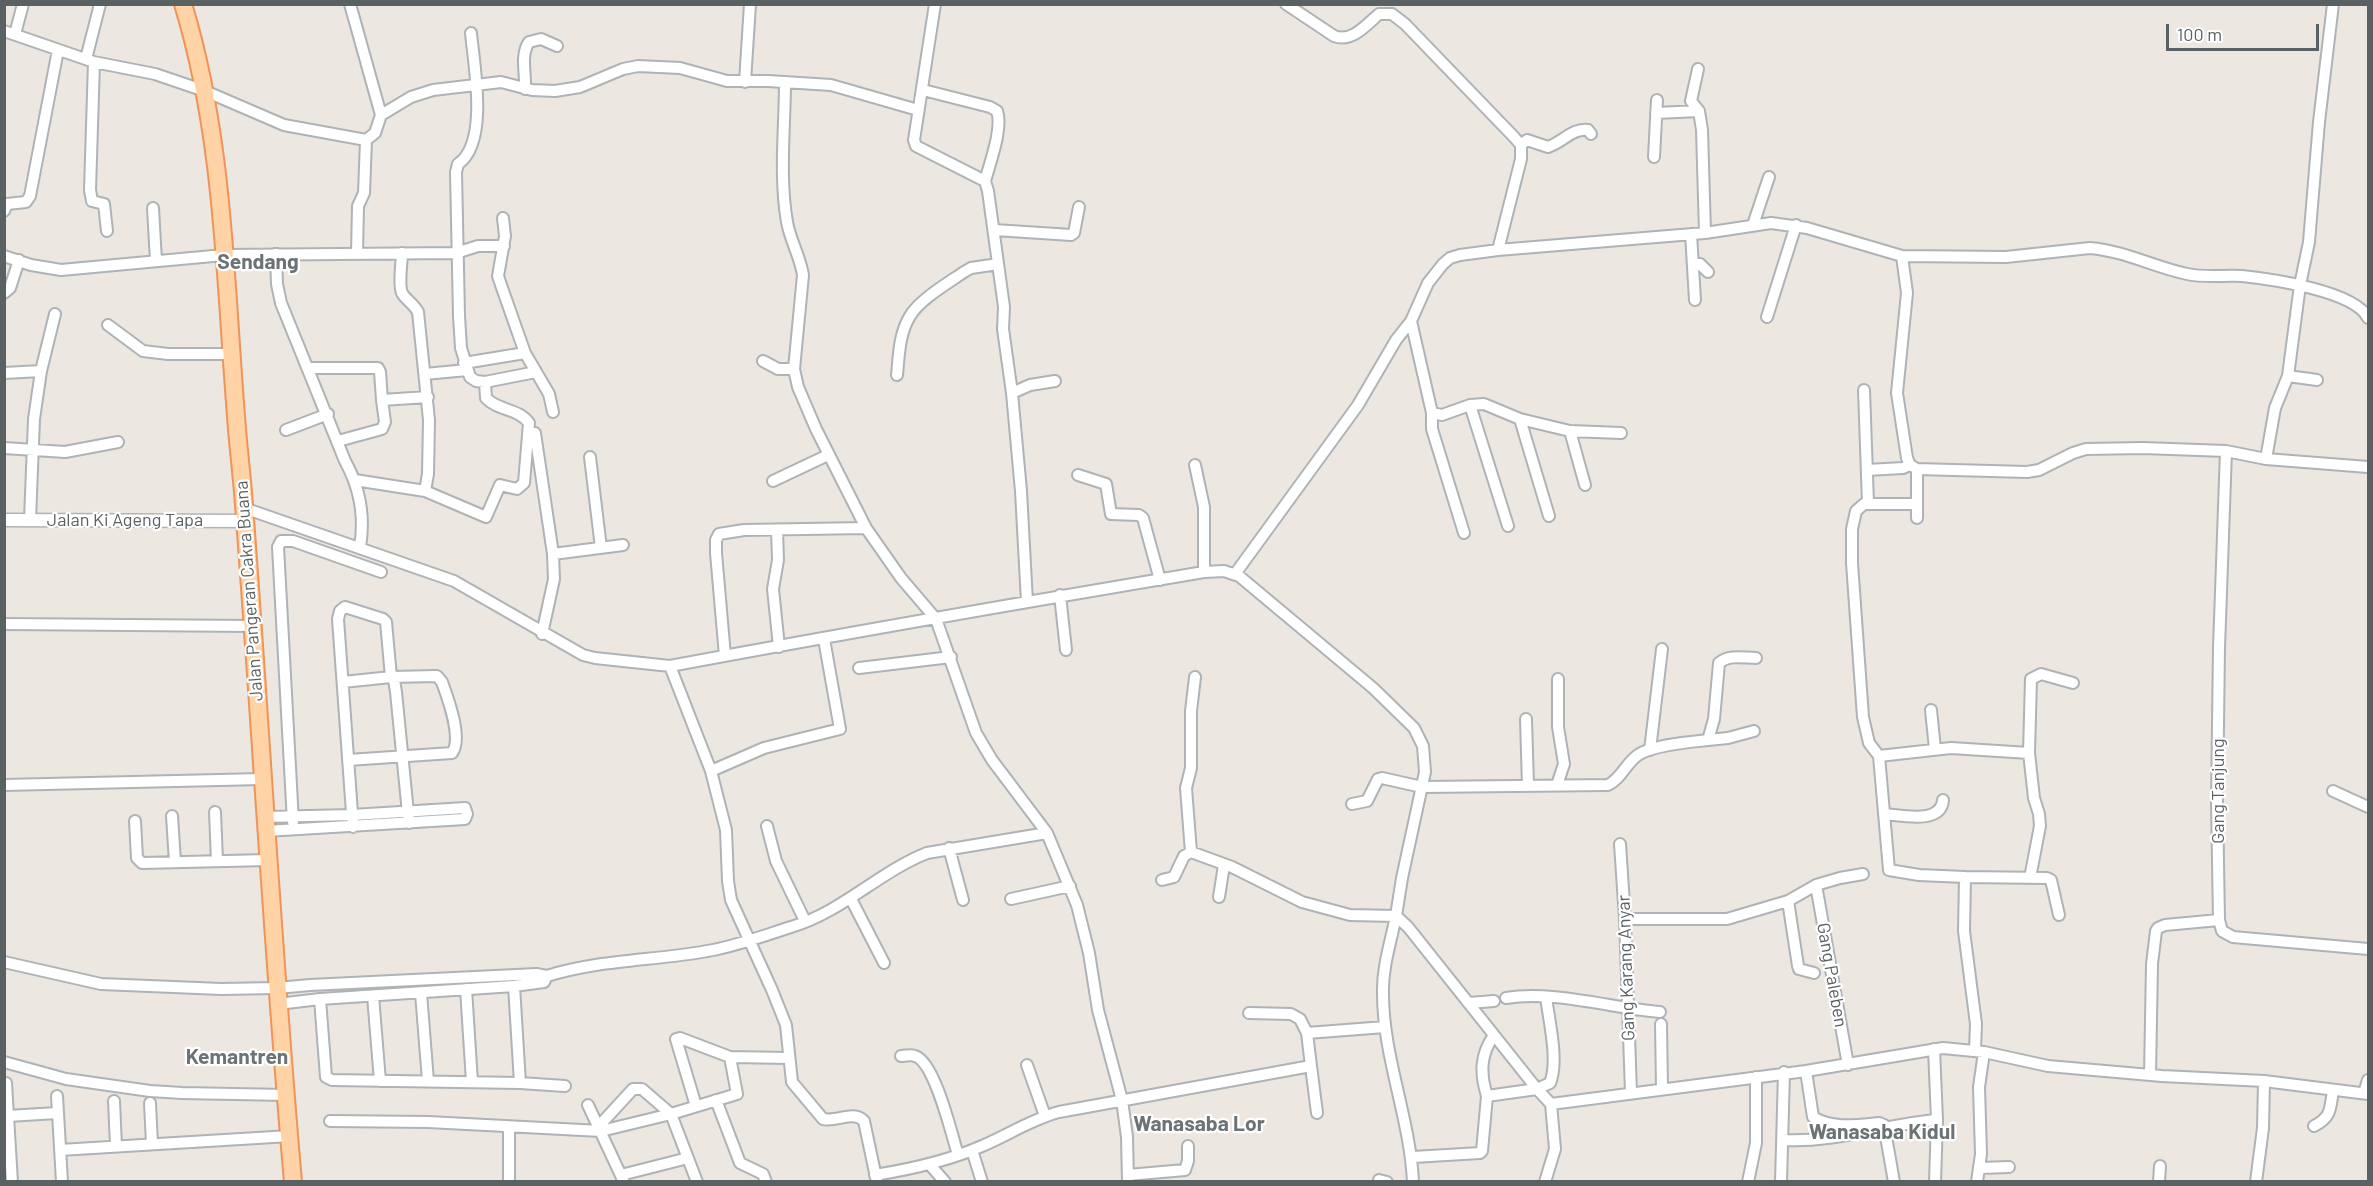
<!DOCTYPE html>
<html>
<head>
<meta charset="utf-8">
<style>
	body { margin:0 }
	#map { position:relative; width:2373px; height:1186px; overflow:hidden; background:#ede7e2; font-family:Barlow,sans-serif }
	canvas { display:block }
	.frame { position:absolute; inset:0; border:6px solid #5a6163; pointer-events:none }
	.scale { position:absolute; left:2166px; top:24px; width:153px; height:27px; box-sizing:border-box; border:3px solid #5a6163; border-top:0; padding-left:8px; font-size:18px; line-height:21px; white-space:nowrap; color:#5a6163; -webkit-text-stroke:4px #fff; paint-order:stroke }
</style>
</head>
<body>
<div id="map">
<canvas width="2373" height="1186"></canvas>
<div class="frame"></div>
<div class="scale">100 m</div>
</div>
<script>
const context = document.querySelector('canvas').getContext('2d');
context.lineJoin = 'round';
function trace(path, color, width, dash) { context.strokeStyle = color; context.lineWidth = width; context.lineCap = dash ? 'butt' : 'round'; context.setLineDash(dash || []); context.stroke(path); }
function label(font, color, halo, rows, align = 'center') {
  context.font = font + ' Barlow,sans-serif'; context.lineWidth = 4.5; context.setLineDash([]); context.textBaseline = 'middle'; context.strokeStyle = halo; context.fillStyle = color; for (const [text, x, y, turn = 0] of rows) {
    context.save(); context.translate(x, y); context.rotate((+turn || 0) * Math.PI / 180); context.textAlign = isNaN(turn) ? turn : align; if (halo) context.strokeText(text, 0, 0); context.fillText(text, 0, 0); context.restore();
  }
}
const minor = new Path2D(`
	M935 4 914 140 916 146 985 181 988 191 1004 307 1003 329 1012 393 1021 491 1027 602
	M1286 4 1334 36C1352 43 1366 25 1379 14H1392L1405 24 1514 137 1521 145V159L1498 250
	M4 31 94 62 155 74 205 91 284 125 366 140 375 133 381 115 350 4
	M15 34 23 4
	M86 59 100 4
	M94 62 90 190 92 201 104 204 107 231
	M1698 69 1691 101 1699 111 1702 130 1705 233
	M745 82 750 4
	M785 82C785 127 779 176 787 222 790 240 800 256 803 275L794 369 798 387 816 429 866 528 901 578 936 619 976 733 992 760 1047 833 1077 905 1089 953 1098 1010 1122 1100 1127 1137 1128 1182
	M525 89C526 74 520 55 529 42L541 39 557 46
	M923 90 990 107 997 111C1003 128 990 163 985 181
	M1656 113 1699 111
	M381 115 411 97 433 90 501 82 532 90 555 91 580 87 623 69 638 66 680 68 727 81H768L831 85 918 110
	M1521 145 1527 140 1548 147C1563 142 1572 128 1588 130L1591 134
	M1654 157 1657 100
	M153 208 156 261
	M4 211 7 204 26 202 30 196 58 50
	M503 218 505 236 498 276 501 285 525 353 549 394 553 412
	M1753 225 1769 177
	M995 230 1071 235 1074 233 1079 207
	M1691 234 1695 300
	M357 253 358 206 364 193 366 140
	M402 253C402 263 398 283 402 293 405 299 414 304 418 312L429 420 428 474 425 491
	M276 254 277 284 281 303 345 461C360 488 365 517 360 547
	M4 256 31 265 61 270 224 255 456 253 478 246H504
	M1902 256 1907 293 1897 393 1907 458 1910 465 1917 469 2027 472 2039 470 2073 453 2086 449 2143 448 2226 451 2266 459 2368 467
	M1693 265 1700 264 1708 272
	M4 293 10 288 19 260
	M1767 317 1796 225
	M1411 321 1432 413 1442 415 1470 405 1484 404 1520 419 1570 431 1621 433
	M108 325 143 351 168 354H231
	M763 361 778 369H794
	M464 363 525 353
	M309 368H378L380 372 382 400
	M4 373 41 371
	M425 374 467 370
	M897 375C899 355 899 334 910 316 919 300 948 283 964 272L971 268 998 264
	M2288 376 2317 380
	M485 382 536 372
	M1864 390 1868 503
	M1012 393 1030 385 1055 381
	M1470 405 1508 526
	M1432 413V429L1464 533
	M1520 419 1549 516
	M286 430 328 414
	M1570 431 1585 485
	M535 433 553 554
	M338 441 382 429 385 422 382 400 428 397
	M4 448 65 452 118 442
	M590 457 601 548
	M2266 459 2275 408 2288 376 2300 285 2309 242 2319 122 2333 4
	M1195 465 1204 507V572
	M1917 469V518
	M1867 470 1903 468 1910 465
	M1078 475 1106 484 1111 514 1139 515 1143 518 1160 580
	M355 480 425 491 486 517 500 485 517 489 524 483 529 423C518 408 498 411 486 398L485 382 476 381 470 377 461 348 459 316 456 172 458 164C489 143 474 66 471 33
	M773 481 828 455
	M244 508 454 581 583 655 595 658 670 666C847 633 1025 602 1204 572L1224 571 1239 576 1373 688 1414 728 1423 746 1425 772 1402 878 1396 916 1408 927 1537 1089 1551 1104 1806 1071 1943 1048 1984 1052 2048 1066 2162 1076 2264 1081 2368 1094
	M30 520 34 419 41 371 55 314
	M777 530 778 560 773 589 779 647
	M1235 574 1358 405 1396 340 1411 321 1428 283 1443 264 1450 258 1460 255 1498 250 1705 233 1771 223 1807 228 1902 256 2006 257 2090 248C2125 251 2154 267 2187 274 2205 278 2223 275 2242 276 2271 279 2355 291 2368 318
	M1060 595 1066 650
	M4 624 253 626
	M542 634 554 579 553 554 623 545
	M725 656 716 553V540L719 534 744 530 866 528
	M670 666 711 771 726 830 728 881 731 900 772 990 786 1025 792 1082 823 1119C837 1122 854 1110 864 1121L877 1182
	M859 668 951 657
	M343 682 391 677 437 676 442 682C448 699 463 738 452 753L348 760
	M1931 710 1935 749
	M1526 719 1528 786
	M1708 740 1728 738 1754 731
	M1650 750 1662 649
	M1879 756 1869 743 1863 717 1852 563V529L1856 511 1864 504H1916
	M711 771 764 748 840 729 824 639
	M4 785 262 779
	M1557 785 1564 764 1558 727V679
	M2333 791 2368 807
	M1352 804 1367 801 1378 779 1382 778 1422 787 1608 785C1621 779 1626 763 1638 755 1652 745 1690 742 1708 740L1714 719 1719 663C1729 654 1744 658 1756 658
	M215 812 217 861
	M1884 814C1901 815 1941 825 1943 800
	M172 816 175 862
	M265 817 352 815 465 808 467 814 465 819 266 831
	M135 821 137 858 142 863 268 860
	M293 822 278 547 281 541H293L381 572
	M767 826 776 861 805 921
	M353 827 338 619 340 611 345 607 383 619 386 622 391 677 394 680 396 692 409 823
	M1620 844 1625 919 1631 1093
	M949 848 963 900
	M1191 852 1186 788 1191 768V711L1195 677
	M1965 877 1919 875 1889 870 1879 756 1951 748 2029 753
	M2030 878 2040 826 2039 814 2034 798 2029 753 2031 679 2041 674 2073 683
	M1162 880 1174 877 1184 856 1191 852 1232 867 1302 902 1350 915 1396 916C1391 941 1382 968 1383 994 1383 1057 1410 1118 1413 1182
	M1816 885 1848 1065
	M1219 897 1224 865
	M851 899 884 963
	M1011 899 1070 886
	M1788 901 1798 966 1799 969 1814 973
	M1625 919H1727L1788 901 1816 885 1840 878 1863 874
	M2219 920 2222 931 2233 937 2368 949
	M4 962 101 984 221 989 277 988 310 985 536 974 547 976 544 982 514 986 320 999 278 1004
	M547 976C601 959 657 961 713 950 739 945 766 935 791 927 842 912 879 872 927 853L1047 833
	M466 989 472 1082
	M421 993 428 1081
	M373 996 380 1081
	M1506 998C1553 990 1611 1008 1660 1012
	M320 999 326 1077 332 1080 520 1083 514 986
	M1469 1003 1494 1001
	M1249 1013 1291 1014 1300 1019 1307 1033
	M1661 1024 1662 1088
	M1934 1049 1937 1120 1935 1182
	M1975 1050 1976 1024 1964 931 1965 877 2047 878 2051 880 2059 915
	M901 1056C906 1056 911 1054 915 1056 935 1062 952 1136 958 1155
	M4 1062 66 1079 150 1091 182 1093 286 1095
	M1027 1065 1045 1116
	M1311 1066 1317 1113
	M1806 1071 1813 1117C1832 1129 1857 1125 1879 1123L1884 1125 1894 1182
	M2150 1075 2152 964 2156 931 2158 928 2165 925 2219 920 2217 803 2219 648 2226 451
	M6 1083 12 1182
	M520 1083 565 1086
	M2364 1093 2368 1080
	M57 1096 62 1182
	M1487 1096C1480 1073 1480 1055 1494 1035
	M716 1100 740 1163 763 1174 766 1182
	M114 1101 116 1146
	M150 1103 152 1144
	M588 1105 624 1182
	M696 1106 676 1039 680 1038 730 1057 789 1058
	M8 1116 57 1113
	M330 1121 428 1122 601 1131 671 1114 737 1094 730 1057
	M599 1126 633 1089H642L671 1114 697 1182
	M2314 1126C2332 1117 2330 1108 2333 1090
	M509 1127V1182
	M1784 1140C1836 1143 1885 1124 1937 1120
	M60 1150 290 1136
	M972 1150 982 1182
	M1413 1157 1480 1153 1482 1151 1487 1096 1537 1089 1550 1083C1559 1061 1549 1021 1546 997
	M930 1165 945 1182
	M1980 1168 2009 1167
	M621 1175 688 1158
	M875 1175C912 1169 948 1161 982 1146 1008 1135 1032 1119 1059 1112L1311 1066 1307 1033 1385 1027
	M1128 1175 1185 1170 1188 1161V1146
	M1379 1180 1387 1182
	M1545 1182 1555 1149 1551 1104
	M1748 1182 1756 1143V1077
	M1781 1182 1784 1072
	M1977 1182 1981 1154 1979 1087 1984 1052
	M2159 1182 2160 1166
	M2256 1182 2263 1128 2264 1081`);
const tertiary = new Path2D(`
	M4 520 245 521`);
const primary = new Path2D(`
	M183 4C224 138 225 279 236 416 238 446 242 476 244 505 261 731 273 956 293 1182`);
const streetNames = [
	["Jalan Ki Ageng Tapa",125,520],
	["Jalan Pangeran Cakra Buana",249,591,-94],
	["Gang Tanjung",2218,791,-90],
	["Gang Karang Anyar",1626,968,-92],
	["Gang Paleben",1832,975,80]
];
const quarterNames = [
	["Sendang",258,262],
	["Kemantren",237,1057],
	["Wanasaba Lor",1199,1124],
	["Wanasaba Kidul",1882,1132]
];
trace(minor, '#aeb3b5', 14);
trace(tertiary, '#aeb3b5', 15);
trace(primary, '#f09358', 20);
trace(minor, '#fff', 10);
trace(tertiary, '#fff', 12);
trace(primary, '#ffd3a6', 16);
label('18px', '#5a6163', '#fff', streetNames);
label('bold 21px', '#6b7375', '#fff', quarterNames);
</script>
</body>
</html>
